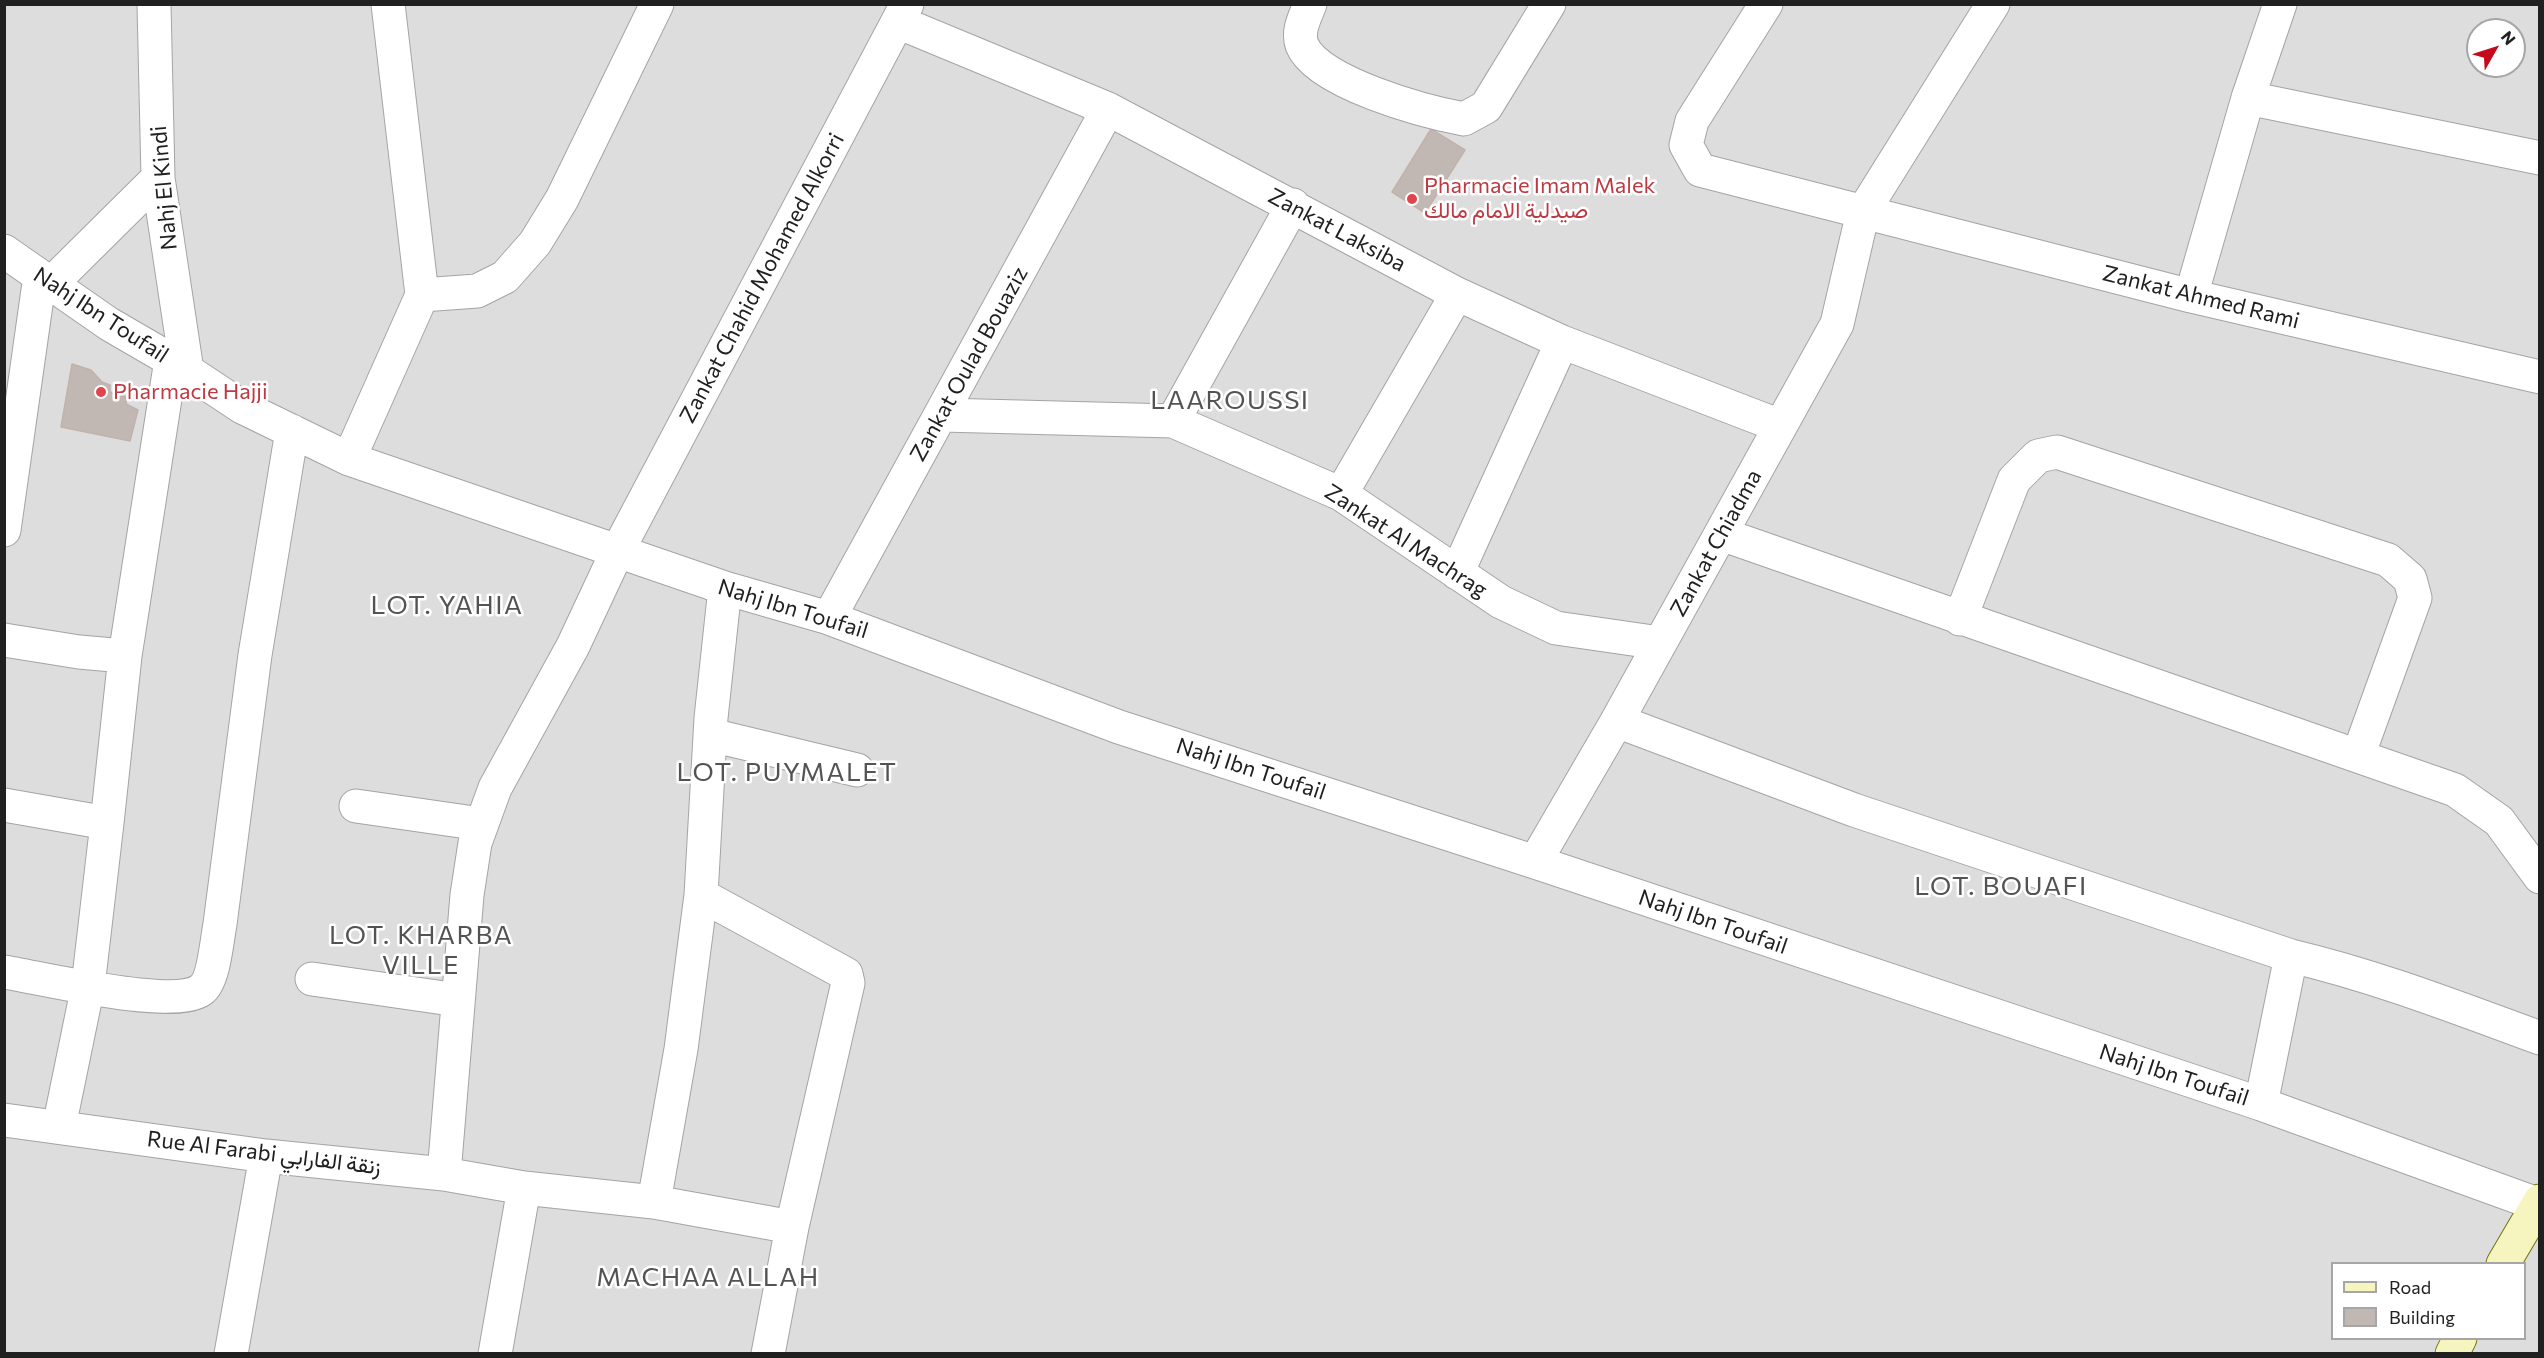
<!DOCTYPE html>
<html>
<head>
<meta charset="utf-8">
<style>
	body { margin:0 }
	#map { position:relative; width:2544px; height:1358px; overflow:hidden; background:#f0ede7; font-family:Commissioner,sans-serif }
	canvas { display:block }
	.frame { position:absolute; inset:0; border:6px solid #202020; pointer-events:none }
	.legend { position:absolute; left:2331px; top:1262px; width:195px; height:78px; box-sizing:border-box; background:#fff; border:2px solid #a6a6a6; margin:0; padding:8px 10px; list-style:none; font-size:18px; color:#202020 }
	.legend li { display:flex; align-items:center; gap:12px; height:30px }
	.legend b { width:30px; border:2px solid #a6a6a6 }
	.north { position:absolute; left:2466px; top:18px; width:60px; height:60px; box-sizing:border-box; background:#fff; border:2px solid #a6a6a6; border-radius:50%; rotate:51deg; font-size:16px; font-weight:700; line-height:24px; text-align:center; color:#202020 }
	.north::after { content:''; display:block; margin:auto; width:21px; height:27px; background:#c70a19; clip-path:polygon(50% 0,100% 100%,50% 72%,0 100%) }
</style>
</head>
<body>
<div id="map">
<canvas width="2544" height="1358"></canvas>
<div class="frame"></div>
<ul class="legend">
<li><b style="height:8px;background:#f7f5bf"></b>Road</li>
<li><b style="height:16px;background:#c1b8b4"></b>Building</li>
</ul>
<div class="north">N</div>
</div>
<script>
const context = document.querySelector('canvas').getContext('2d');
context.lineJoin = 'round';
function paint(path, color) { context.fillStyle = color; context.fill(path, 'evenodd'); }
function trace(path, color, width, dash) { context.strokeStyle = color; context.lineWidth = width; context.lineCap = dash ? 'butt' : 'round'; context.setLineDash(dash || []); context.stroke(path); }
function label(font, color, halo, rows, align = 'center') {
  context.font = font + ' Commissioner,Vazirmatn,sans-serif'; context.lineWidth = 5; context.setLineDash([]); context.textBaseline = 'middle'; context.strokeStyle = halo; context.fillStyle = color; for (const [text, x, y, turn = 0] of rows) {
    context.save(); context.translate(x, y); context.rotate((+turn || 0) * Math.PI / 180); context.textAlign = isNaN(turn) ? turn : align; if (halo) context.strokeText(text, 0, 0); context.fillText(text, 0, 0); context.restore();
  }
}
const residential = new Path2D(`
	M5 5H2539V1353L5 1354ZM2478 30H2514V66H2478ZM2332 1264H2524V1338H2332Z`);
const building = new Path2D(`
	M1431 129 1465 150 1425 213 1392 192Z
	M72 364 91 370 102 382 110 385V392L127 397 126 404 138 410 130 441 61 427Z`);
const street = new Path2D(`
	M154 4 158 178 187 371
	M388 4 422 295
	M1310 4C1305 17 1297 31 1302 45 1317 83 1426 112 1464 119L1486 107 1549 4
	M1766 4 1692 121 1686 145 1700 170 2191 296 2540 377
	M898 22 1108 109 1457 294 1562 342 1780 426
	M2248 98 2540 158
	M4 251 109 324 171 360 242 407 349 459 725 588 829 618 1119 727 1535 862 2261 1104 2537 1204
	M51 284 158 178
	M2191 296 2248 98 2280 4
	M942 415 1173 421 1341 494 1501 602 1556 628 1660 643
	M1173 421 1293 205
	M349 459 422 295 477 291 505 277 535 243 562 199 657 4
	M1341 494 1457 294
	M4 530 40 276
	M1721 534 2455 790 2499 821 2540 877
	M1457 573 1562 342
	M829 618 1108 109
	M1960 619 2014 480 2038 456 2057 452 2388 560 2410 579 2415 598 2358 756
	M4 640 79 652 125 656 171 360
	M1617 721 1854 810 2291 956C2376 976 2458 1008 2540 1038
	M711 735 857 770
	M4 805 107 823 88 986 59 1127
	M356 806 481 824
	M107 823 125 656
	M1535 862 1617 721 1837 324 1863 212 1993 4
	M701 895 846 974 848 983 792 1227 768 1354
	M4 972C42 978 172 1010 201 990 214 981 217 939 220 924L255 655 292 431
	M312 979 458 1000
	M2261 1104 2291 956
	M4 1120 266 1156 444 1174 524 1188 495 1354
	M444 1174 467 895 475 843 495 788 573 646 617 552 907 4
	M524 1188 654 1202 792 1227
	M654 1202 681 1049 701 895 711 718 725 588
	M231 1354 266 1156`);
const secondary = new Path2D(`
	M2503 1264 2540 1201
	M2452 1354 2460 1338`);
const markers = [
	[1412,199,6,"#e0444e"],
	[101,392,6,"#e0444e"]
];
const healthNames = [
	["Pharmacie Imam Malek",1424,186],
	["صيدلية الامام مالك",1424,211],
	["Pharmacie Hajji",113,392]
];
const streetNames = [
	["Nahj El Kindi",164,188,-95],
	["Zankat Laksiba",1337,230,28],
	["Zankat Chahid Mohamed Alkorri",762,278,-62],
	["Zankat Ahmed Rami",2201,297,14],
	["Nahj Ibn Toufail",101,315,33],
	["Zankat Oulad Bouaziz",969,364,-61],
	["Zankat Al Machrag",1406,541,33],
	["Zankat Chiadma",1716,543,-61],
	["Nahj Ibn Toufail",793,609,17],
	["Nahj Ibn Toufail",1251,769,18],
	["Nahj Ibn Toufail",1713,922,19],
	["Nahj Ibn Toufail",2174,1075,18],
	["Rue Al Farabi زنقة الفارابي",264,1153,7]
];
const quarterNames = [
	["LAAROUSSI",1230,400],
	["LOT. YAHIA",447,605],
	["LOT. PUYMALET",787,772],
	["LOT. BOUAFI",2001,886],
	["LOT. KHARBA",421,935],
	["VILLE",421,965],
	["MACHAA ALLAH",708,1277]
];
paint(residential, '#deddde');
paint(building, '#c1b8b4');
trace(building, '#c1b3aa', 1.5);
trace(street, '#a4a4a4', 35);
trace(secondary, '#72740a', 35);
trace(street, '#fff', 33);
trace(secondary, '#f7f5bf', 33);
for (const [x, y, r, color] of markers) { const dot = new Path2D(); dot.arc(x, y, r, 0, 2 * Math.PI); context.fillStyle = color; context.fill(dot); trace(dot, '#fff', 2); }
label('22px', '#be3a42', '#fff', healthNames, 'left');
label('22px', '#202020', '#fff', streetNames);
context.letterSpacing = '1.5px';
label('26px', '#535353', '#fff', quarterNames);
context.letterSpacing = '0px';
</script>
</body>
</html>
